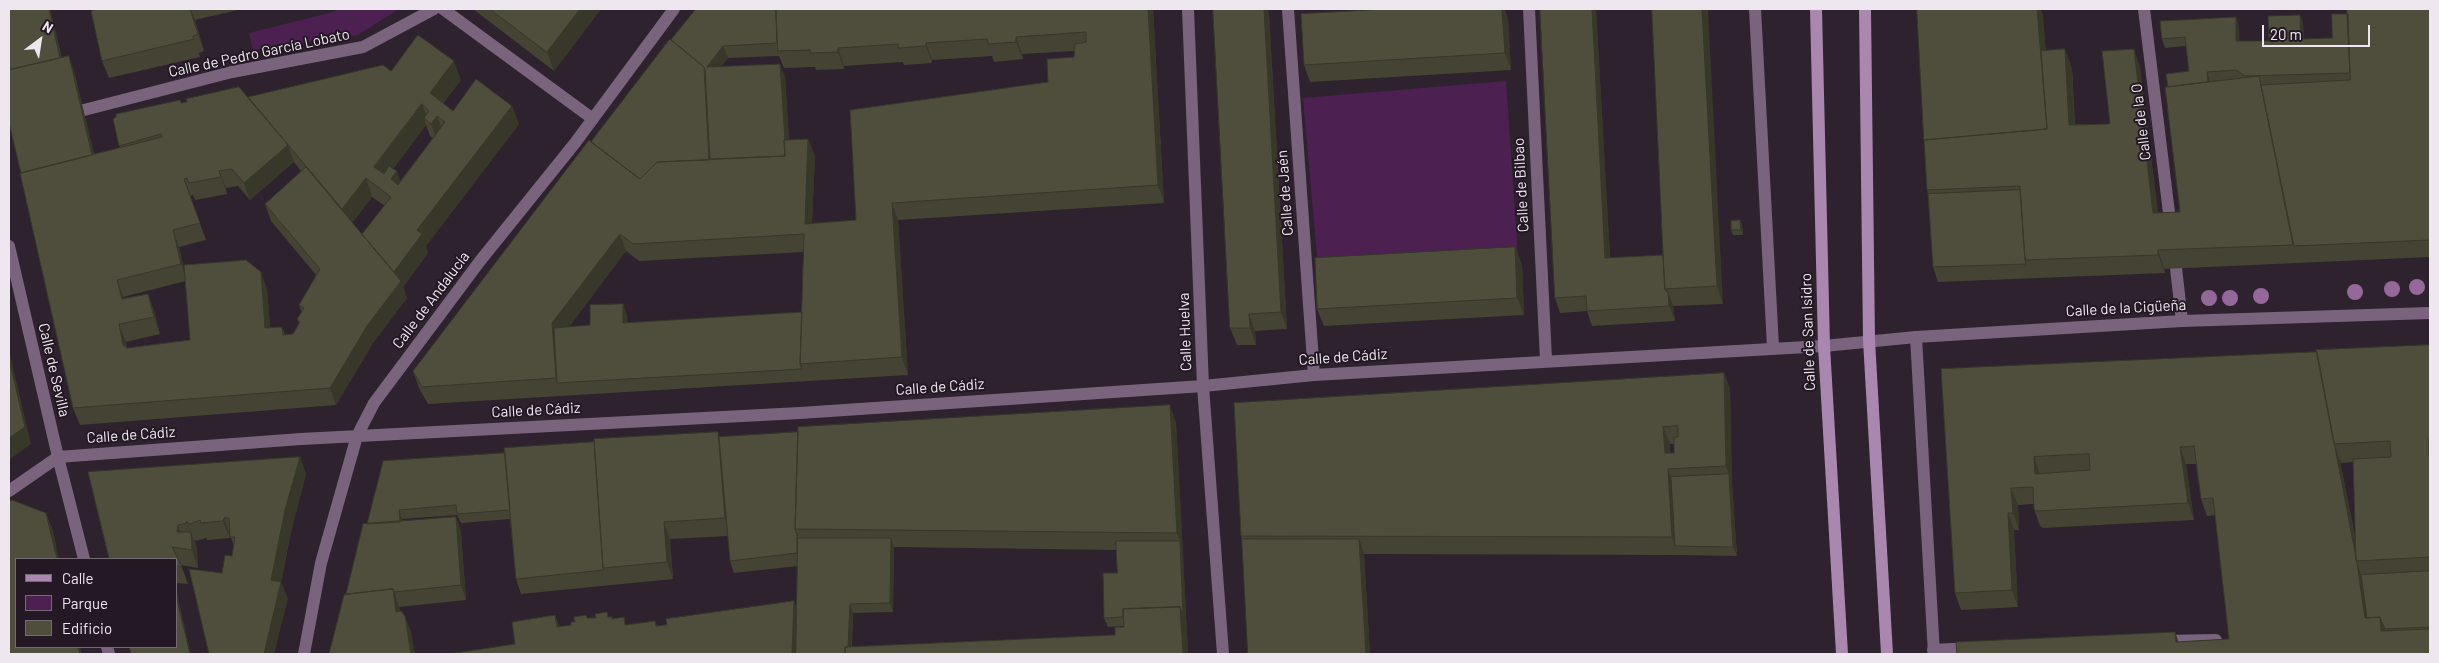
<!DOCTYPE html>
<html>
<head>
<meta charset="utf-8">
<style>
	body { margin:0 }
	#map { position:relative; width:2439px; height:663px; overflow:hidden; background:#2d222e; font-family:Barlow,sans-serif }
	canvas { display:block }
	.frame { position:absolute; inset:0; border:10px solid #eee7ef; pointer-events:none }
	.legend { position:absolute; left:15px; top:558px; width:162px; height:90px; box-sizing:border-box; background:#231824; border:1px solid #746b75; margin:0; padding:6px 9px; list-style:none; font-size:15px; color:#eee7ef }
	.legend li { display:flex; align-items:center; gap:10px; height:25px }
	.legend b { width:25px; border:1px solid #746b75 }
	.north { position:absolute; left:15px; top:15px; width:50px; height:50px; -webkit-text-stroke:4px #231824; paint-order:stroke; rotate:31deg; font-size:14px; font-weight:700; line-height:20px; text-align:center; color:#eee7ef }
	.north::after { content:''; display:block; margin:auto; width:18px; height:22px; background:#eee7ef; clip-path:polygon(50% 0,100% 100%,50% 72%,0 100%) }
	.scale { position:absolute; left:2262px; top:25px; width:108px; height:22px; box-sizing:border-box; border:2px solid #eee7ef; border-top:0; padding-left:6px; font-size:15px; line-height:18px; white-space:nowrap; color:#eee7ef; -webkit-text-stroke:4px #231824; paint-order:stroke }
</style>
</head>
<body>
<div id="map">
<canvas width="2439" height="663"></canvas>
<div class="frame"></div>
<ul class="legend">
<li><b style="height:6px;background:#aa87ae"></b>Calle</li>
<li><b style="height:14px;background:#4c2152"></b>Parque</li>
<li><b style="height:14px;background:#4f4e3c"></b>Edificio</li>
</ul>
<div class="north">N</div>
<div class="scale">20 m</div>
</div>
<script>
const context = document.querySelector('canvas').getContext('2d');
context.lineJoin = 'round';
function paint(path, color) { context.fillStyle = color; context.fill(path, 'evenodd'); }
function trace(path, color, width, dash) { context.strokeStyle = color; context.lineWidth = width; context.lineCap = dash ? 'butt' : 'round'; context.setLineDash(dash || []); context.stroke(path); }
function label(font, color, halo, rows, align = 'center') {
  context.font = font + ' Barlow,sans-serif'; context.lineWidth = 4; context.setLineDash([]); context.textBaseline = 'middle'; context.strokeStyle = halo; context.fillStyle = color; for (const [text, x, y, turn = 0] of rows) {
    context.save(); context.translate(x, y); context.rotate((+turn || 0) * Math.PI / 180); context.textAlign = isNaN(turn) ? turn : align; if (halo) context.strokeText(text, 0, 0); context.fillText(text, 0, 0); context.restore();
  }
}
const green = new Path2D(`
	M339 9H399L358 35 253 50 249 33 333 12Z
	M1506 81 1518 257 1318 267 1303 98Z`);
const pedestrian = new Path2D(`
	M2144 9 2171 229
	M84 110 232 72
	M2176 268 2182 321
	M2161 641 2216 640
	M1933 650 1973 648`);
const minor = new Path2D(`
	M443 9 593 119
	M1188 9 1203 386 1223 654
	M1288 9 1314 375
	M1529 9 1546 360
	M1755 9 1773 347
	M232 72 363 47 434 9
	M9 246 58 457 84 559
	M1916 337 1934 654
	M9 491 58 457 301 439 800 413 1203 386 1314 375 1824 346
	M107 647 109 654
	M304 654 321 563 357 436 374 403 480 261 575 143 674 9`);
const tertiary = new Path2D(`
	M1824 346 1916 337 2182 321 2430 313`);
const secondary = new Path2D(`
	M1816 9 1824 346 1842 654
	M1865 9 1869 340 1887 654`);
const trees = [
	[2417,287],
	[2392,289],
	[2355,292],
	[2261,296],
	[2209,298],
	[2230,298]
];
const wall = new Path2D(`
	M9 9H50L62 58 74 71 94 154 120 148 113 119 181 103 249 98 391 71 461 80 443 103 453 111 512 106 519 124 426 246 428 253 403 287 407 298 373 343 336 405 80 425 73 408ZM426 125 430 136 433 138 400 181 397 171 393 169ZM294 162 301 171 265 204 271 221 316 275 299 305 302 313 297 319 299 324 293 334 285 335 282 327 270 328 267 289 185 273 179 247 206 240 190 196 193 195 195 200 227 194 226 188 238 186 250 200ZM372 197 385 206 363 236 352 223ZM186 281 190 340 127 348 126 342 160 334 154 311 148 294 123 298V297Z
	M91 9H242L195 20 204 51 199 53 200 57 109 78 102 61Z
	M473 9H601L554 71Z
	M696 9H1153L1164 203 898 220 908 375 428 404 419 388 413 371 591 142ZM1074 51V57L1048 82 856 220 812 223 815 156 808 139 789 140 785 76 721 67 728 58 779 56 784 68 815 67 816 70 844 69V66L903 62 904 65 932 63V60L992 56 994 62 1023 59 1022 54ZM626 251 639 261 804 252 802 312 627 323V316L623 304 590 325 569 327Z
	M1596 9 1610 258 1663 255 1652 9 1723 304 1673 306 1675 321 1592 326 1587 311 1560 313 1555 298Z
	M1917 9H2040L2043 15 2045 50 2072 68 2075 124H2110L2140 67 2158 213 2180 212 2168 87 2189 71 2186 46 2165 48 2162 39 2239 26V41H2269L2300 15 2303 24 2304 39 2332 38 2430 9V257L2164 269 2165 273 1938 282 1933 267 1928 194 1927 190Z
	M1269 13 1287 329 1255 331 1256 345H1237L1230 328Z
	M1508 19 1511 70 1310 82 1304 65Z
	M1740 220 1742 225 1743 235H1733L1731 230Z
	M1522 264 1524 315 1324 326 1317 309Z
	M2430 345V654H1957L2175 632 2178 642 2229 639 2215 515 2207 516 2201 499 2196 464H2186L2194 520 2043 528 2040 526 2034 509V504L2018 505 2019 530H2014L2018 607 1961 610 1955 593 1941 369 2317 352ZM2340 461 2341 463 2353 462 2356 541Z
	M1724 373 1730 390 1732 483 1737 556 1678 555 1364 554 1370 654H1248L1242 539 1241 536ZM1670 444H1674V453H1670Z
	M1176 422 1188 654 515 644 555 615 559 627 571 625 575 622 587 618 612 617 613 619 627 625 655 621 657 626 794 601 797 609 798 566 734 573 730 561 728 536 670 539 673 579 521 594 516 579 510 519 461 523 457 515 402 519V522L456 517 461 532 466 600 399 607 400 611 405 616 411 633 415 654H329L367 524 505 453 594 442 718 432 719 437ZM894 547 1117 550V573L1104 618 1108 627 1124 626V627L1115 635 852 647 853 613 893 612Z
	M300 457 306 474 292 528 281 582 288 599 222 573 232 556 234 546 230 535V538L207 540 206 538 196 541 194 539 197 549 198 568 181 565 188 584 176 583V559H109L88 472Z`);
const shadedWall = new Path2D(`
	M49 9H50L65 73 61 61Z
	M190 9 195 20 204 51 198 34Z
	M580 9H601L554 71 547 52Z
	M1148 9H1153L1164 203 1158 185Z
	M1264 9H1268L1269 13 1287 329 1281 312Z
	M1502 9H1505L1508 19 1511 70 1505 53Z
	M1592 9H1596L1611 273 1605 258Z
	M1702 9H1708L1723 304 1717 286Z
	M2037 9H2040L2043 15 2054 147 2047 130Z
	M2300 15 2303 24 2305 47 2301 39Z
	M2236 17 2239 26 2240 50 2236 41Z
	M1016 37 1022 54 1023 59 1016 42Z
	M926 43 932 60V63L926 46Z
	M723 46 728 58 711 80 707 67Z
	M838 48 844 66V69L838 52Z
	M2065 49 2072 68 2075 143 2069 125Z
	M2134 49 2140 67 2160 231 2153 213Z
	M69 56 74 71 98 172 93 157Z
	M454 61 461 80 437 112 430 93Z
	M780 64 785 76 791 173 786 160Z
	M2207 72 2210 81 2212 100 2209 92Z
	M422 104 428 121 424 118 426 125 381 185 374 167Z
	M512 106 519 124 426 246 428 253 403 287 407 298 373 343 336 405 330 388 367 326 399 285 394 272 417 230Z
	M437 116 444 135 438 142 431 124Z
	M808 139 815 156 811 241 805 224Z
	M288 145 294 162 250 200 244 183Z
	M219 171 226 188 227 194 221 177Z
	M397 171 403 190 391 179Z
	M366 178 372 197 348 228 342 209Z
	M892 203 898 220 908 375 902 357Z
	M1740 220 1742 225 1743 235 1741 230Z
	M173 230 179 247 187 281 181 264Z
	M620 234 626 251 559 340 557 383 556 378 552 323Z
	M1515 247 1522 264 1524 315 1517 298Z
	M2158 250 2164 269 2165 273 2158 255Z
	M261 272 267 289 272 345 265 328Z
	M117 280 123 297 128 316 122 299Z
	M1668 292 1673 306 1675 321 1669 306Z
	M148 294 154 311 160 334 154 317Z
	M623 304 627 316 628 336 623 323Z
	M1249 314 1255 331 1256 345 1250 328Z
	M119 324 126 342 129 362 123 345Z
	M9 350 31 444 9 460Z
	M2317 352 2334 444 2340 461 2359 561H2356Z
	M1724 373 1730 390 1732 483 1726 466Z
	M1170 405 1176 422 1183 550 1177 533Z
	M1663 427 1670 444 1672 470 1665 453Z
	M718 432 724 449 731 535 725 518Z
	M2429 439 2430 443V459L2429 456Z
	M2180 447 2186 464 2194 520 2188 503Z
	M300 457 306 474 292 528 277 597 271 580 285 510Z
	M2034 457 2040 475 2035 474Z
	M1668 469 1674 486 1675 546 1672 537Z
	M1729 474 1732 483 1737 556 1733 547Z
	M2011 488 2018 505 2019 530 2013 513Z
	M399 510 402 519 403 536 400 527Z
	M46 513 53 530 59 559H57Z
	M2008 513 2014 530 2018 607 2012 590Z
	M456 517 461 532 466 600 461 585Z
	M224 518 230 535V538L223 521Z
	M186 521 197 549 198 568 192 550 191 537Z
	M664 522 670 539 673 579 667 562Z
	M178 525 184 542 177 532Z
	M891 538 894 547 893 612 890 603Z
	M1359 539 1364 553 1370 654H1366Z
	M1180 541 1183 550 1188 654H1183L1180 607Z
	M2357 563 2363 580 2370 630 2365 618Z
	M281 582 288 599 274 654H264Z
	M176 589 191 654H190L176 596Z
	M393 589 399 606 402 629 396 612Z
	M794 601 800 618 799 654H792Z
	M850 604 853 613 851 654H848Z
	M555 615 561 633 557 627Z
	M405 616 411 633 415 654H411Z
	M2380 617 2386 634 2381 631Z
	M2175 632 2181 649 2176 642Z
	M78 647H80L82 654H80Z`);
const building = new Path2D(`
	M9 9H49L60 58 9 70Z
	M97 9H190L198 34 193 36 194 39 102 61 91 11Z
	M490 9H580L547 52Z
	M696 9H776L777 43 723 46 707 67 780 64 785 140H784L785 156 710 159 705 70 704 67 671 40Z
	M776 9H1148L1158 185 892 203 902 357 800 364 804 234 633 244 620 234 552 323 556 378 422 387 413 371 589 140 640 179 657 162 785 156 784 140 808 139 805 224 856 220 850 110 1048 82 1047 59 1074 57 1075 44 1086 42V32L1016 37V42L988 44 987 39 926 43V46L898 48V44L838 48V52L810 53V50L778 51Z
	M1213 9H1264L1281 312 1249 314 1250 328H1230Z
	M1387 9H1502L1505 53 1304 65 1301 14Z
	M1540 9H1592L1605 258 1663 255 1665 289 1666 291 1668 292 1669 306 1587 311 1586 296 1555 298Z
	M1652 9H1702L1717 286 1665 289Z
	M1917 9H2037L2047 129 1924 140Z
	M2347 9H2430V240L2294 246 2261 85 2350 80Z
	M2332 14H2348L2350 73 2245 76 2236 70 2207 72 2208 82 2168 87 2166 74 2189 71 2185 37 2162 39 2160 21 2236 17V41H2269L2268 16 2300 15 2301 39 2332 38Z
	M418 35 454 61 430 93 453 111 476 79 512 106 417 230 422 234 394 272 362 234 391 197 366 178 342 209 248 97 383 65 391 71ZM422 104 429 111 424 118 431 124 437 116 445 122 398 185 391 179 397 171 389 166 384 174 374 167Z
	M670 39 704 67 709 160 657 162 640 179 591 142Z
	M2065 49 2069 125 2110 124 2102 51 2134 49 2153 213 2180 212 2165 87 2259 76 2293 245 2158 250V255L2025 260 2020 186 1927 190 1924 140 2047 129 2041 51Z
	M69 56 92 155 21 173 9 123V70Z
	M239 87 288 145 244 183 232 169 219 171 221 177 189 183 187 178 184 179 200 223 173 230 181 264 117 280 122 299 148 294 154 317 119 324 123 345 127 348 190 340 184 265 246 260 261 272 265 328 282 327 283 335 293 334 300 322 297 319 304 308 299 305 320 269 265 204 306 167 401 281 367 326 330 388 73 408 20 173 162 137 161 134 119 146 113 119 116 117V114L180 100 181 103 187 102 186 99Z
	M2020 190 2025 260 2026 264 1933 267 1928 194Z
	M1740 220 1741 230H1731V221Z
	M1515 247 1517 298 1317 309 1315 258Z
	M623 304V323L802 312 800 364 802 369 557 383 554 328 590 325V305Z
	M2430 345V439H2429V456H2430V557L2356 561 2353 459 2391 457 2390 441 2334 444 2316 350Z
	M2317 352 2357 563 2365 618 2380 617 2381 631 2430 629V654H1957L1956 642 2175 632 2176 642 2229 639 2213 498 2201 499 2194 446 2180 447 2188 503 2037 511 2034 509 2033 487 2011 488 2013 513H2008L2012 590 1955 593 1941 369ZM2089 454 2090 470 2035 474 2034 457Z
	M9 359 25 427 9 438Z
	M1724 373 1726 466 1668 469 1672 537 1241 536 1234 403ZM1678 426V437H1674V453H1665L1663 427Z
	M1170 405 1177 533 795 529 798 427Z
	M718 432 725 518 664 522 667 562 603 568 594 439Z
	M798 432 795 529 797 535V553L730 561 719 437Z
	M594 442 603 568 604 570 516 579 504 448Z
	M505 453 510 510 457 514 456 505 399 510 400 522 367 524 383 461Z
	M300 457 285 510 271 580 281 582 264 654H209L189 569 222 573 225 555 232 556 235 537H230L229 518H224L223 521 201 523 200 520 190 524 186 521 187 523 178 525 177 532H191L192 550 172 547 182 567 176 566V559H118L109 558 88 472Z
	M1729 474 1733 547 1675 546 1671 477Z
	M12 500 46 513 57 559H16V647H78L80 654H9V502Z
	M456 517 461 585 394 592 393 589 346 594 363 524Z
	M798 538H891L890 603 850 604 848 647H845V654H796Z
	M1242 539H1359L1366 654H1248Z
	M1116 541H1180L1183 615 1180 607 1123 609V617L1104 618 1103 573H1117Z
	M2430 571V627L2385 629 2380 617 2367 618 2361 575Z
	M393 589 396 612 401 611 405 616 411 654H329L344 595Z
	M176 596 190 654H131L129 647H176Z
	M794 601 792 654H449L515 644 512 622 555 615 557 627 571 625V622H575L574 617 586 615 587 618H596L595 614 607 612 608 617H612V619L624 617 625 625 655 621 656 626 667 625 666 619Z
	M1180 607 1183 654H845V647L1115 635V627H1124L1123 609Z`);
const streetNames = [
	["Calle de Pedro García Lobato",259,53,-12],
	["Calle de la O",2141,122,-97],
	["Calle de Bilbao",1521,185,-93],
	["Calle de Jaén",1285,193,-94],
	["Calle de Andalucía",431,300,-53],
	["Calle de la Cigüeña",2126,308,-3],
	["Calle Huelva",1185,332,-92],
	["Calle de San Isidro",1808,332,-92],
	["Calle de Cádiz",1343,357,-4],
	["Calle de Sevilla",54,370,77],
	["Calle de Cádiz",940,387,-4],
	["Calle de Cádiz",536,410,-3],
	["Calle de Cádiz",131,435,-4]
];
paint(green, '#4c2152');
trace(pedestrian, '#7a647d', 12);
trace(minor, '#7a647d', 12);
trace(tertiary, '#7a647d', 12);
trace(secondary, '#aa87ae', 12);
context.fillStyle = '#946899';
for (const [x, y] of trees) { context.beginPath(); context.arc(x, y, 8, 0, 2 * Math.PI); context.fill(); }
paint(wall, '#444334');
paint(shadedWall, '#37372a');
paint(building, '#4f4e3c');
trace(building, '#37372a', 1);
label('15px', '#eee7ef', '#231824', streetNames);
</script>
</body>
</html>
